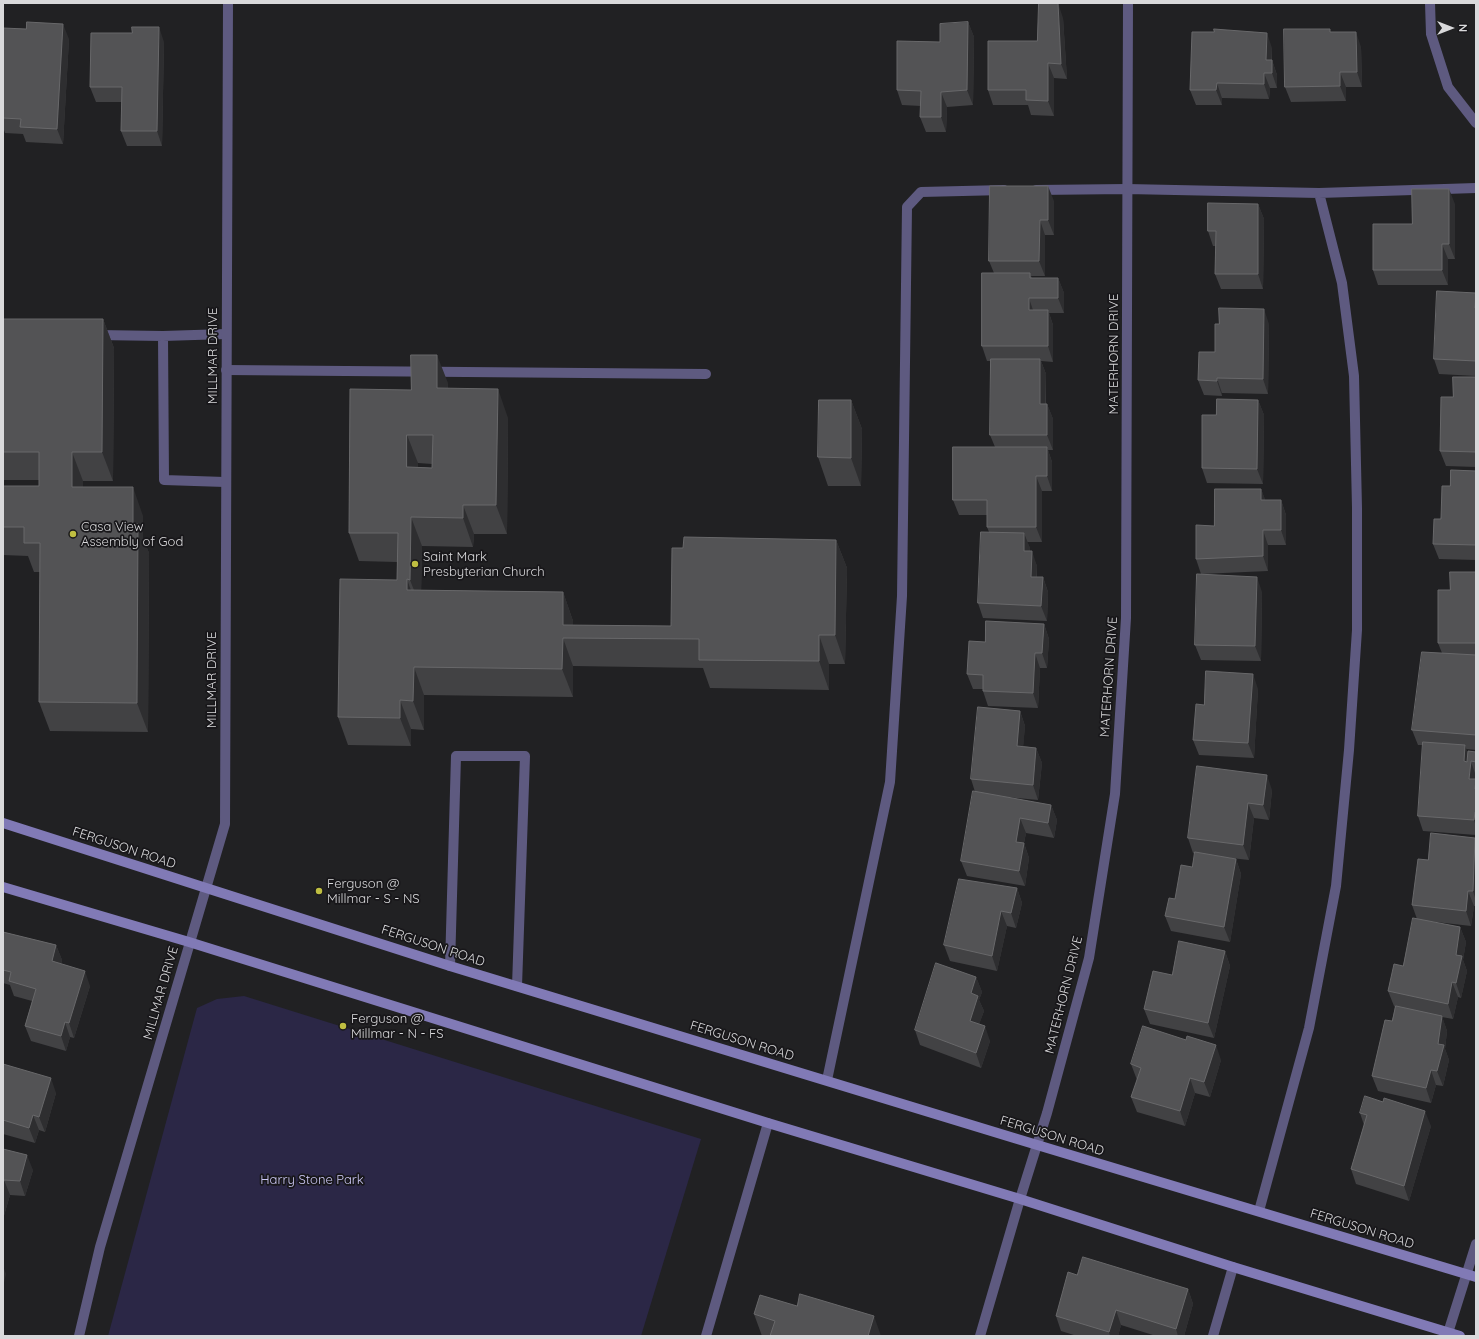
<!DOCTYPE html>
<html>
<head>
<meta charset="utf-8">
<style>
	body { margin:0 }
	#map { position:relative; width:1479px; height:1339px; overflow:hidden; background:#212123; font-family:Quicksand,sans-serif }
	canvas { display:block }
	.frame { position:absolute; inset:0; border:4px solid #d9d9db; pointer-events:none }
	.north { position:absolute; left:1431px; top:8px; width:40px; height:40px; -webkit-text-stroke:3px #18171a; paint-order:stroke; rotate:90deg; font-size:11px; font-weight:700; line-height:16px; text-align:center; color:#d9d9db }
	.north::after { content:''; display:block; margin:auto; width:14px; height:18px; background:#d9d9db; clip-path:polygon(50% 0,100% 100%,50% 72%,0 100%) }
</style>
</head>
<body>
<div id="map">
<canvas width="1479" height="1339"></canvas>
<div class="frame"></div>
<div class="north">N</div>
</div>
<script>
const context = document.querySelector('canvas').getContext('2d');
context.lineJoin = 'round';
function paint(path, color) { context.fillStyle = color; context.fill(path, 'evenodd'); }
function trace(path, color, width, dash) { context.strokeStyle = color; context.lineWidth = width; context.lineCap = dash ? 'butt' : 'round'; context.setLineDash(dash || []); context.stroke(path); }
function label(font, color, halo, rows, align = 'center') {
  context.font = font + ' Quicksand,sans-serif'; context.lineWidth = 3.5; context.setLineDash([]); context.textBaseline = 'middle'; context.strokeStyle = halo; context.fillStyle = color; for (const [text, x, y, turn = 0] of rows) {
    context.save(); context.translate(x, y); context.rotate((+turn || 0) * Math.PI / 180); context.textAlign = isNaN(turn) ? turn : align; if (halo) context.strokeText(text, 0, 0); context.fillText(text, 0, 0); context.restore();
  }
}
const green = new Path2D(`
	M244 996 701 1139 641 1336H108L197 1008 217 999Z`);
const service = new Path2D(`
	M1036 190 1127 189 1319 193 1342 283 1354 376 1357 508V630L1349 750 1336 886 1309 1028 1259 1211
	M1319 193 1476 188
	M97 335 163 336
	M226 370 706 374
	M225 482 164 480 163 336 226 334
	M450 966 456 756H525L517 986
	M827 1080 890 782 902 596 907 207 921 192 1004 190
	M706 1336 768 1123
	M1213 1336 1233 1267`);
const minor = new Path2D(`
	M1430 3 1431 34 1448 87 1476 123
	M980 1336 1020 1199 1047 1113 1089 958 1115 794 1126 618 1128 3
	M1447 1336 1476 1244`);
const tertiary = new Path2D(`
	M79 1336 100 1247 225 824 228 3`);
const secondary = new Path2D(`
	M3 823 450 966 1014 1138 1476 1277
	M3 887 189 942 768 1123 1020 1199 1233 1267 1460 1336`);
const wall = new Path2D(`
	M1063 18 1067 79 1054 78V116L1031 115 1028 105H993L988 90Z
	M968 22 974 37 973 105 947 107 946 132H926L920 117 921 106 902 105 897 90 940 42Z
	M3 28 69 39 63 144 26 142 23 134 5 133 3 127Z
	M1331 32 1361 47 1362 87H1346V101L1291 102 1285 87Z
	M164 42 162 146H127L121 131 122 102H96L90 87Z
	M1272 48V60L1277 75V88H1270L1269 99 1222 98V105H1196L1190 90Z
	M1054 201V235H1045V276H1031L1032 278H1058L1064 293V313H1049L1053 325V362L1041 361 1046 374V404H1047L1053 419V450H1048L1052 462V491H1042V542H1027L1030 548V551L1037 566V577H1043L1048 592 1047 621 983 618 978 603 989 532 987 527V515H959L953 500 995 447 990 435 991 361H987L982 346 994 273 989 261Z
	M1258 204 1264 219 1263 289H1221L1215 274 1216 246H1213L1208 231Z
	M1455 204V259H1448V285H1378L1373 270 1412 224Z
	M1476 293V376L1439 374 1434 359Z
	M3 319H103L114 348 113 481H83V487L143 516V538L149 553 148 732 50 731 39 702 40 572H34L28 556 3 555V486H39V480H3Z
	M1219 324H1269L1268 394 1222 393V396L1204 395 1198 380 1215 352Z
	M1476 377V467L1446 466 1440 451 1453 397Z
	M448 383V388L508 418 507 534H474L473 547 422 546 421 590 563 592 573 621V625L671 626 683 548 836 540 847 568 845 664H829V690L710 688 703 668 573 666V697L424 695V730L411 729V746L348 745 338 717 397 580V562L359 561 349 533 411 390ZM418 463 432 464V468L418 467Z
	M851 400 862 429 861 486H828L818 457Z
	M1258 400 1264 415 1263 484 1207 483 1202 468 1216 415Z
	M1476 471V560L1439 559 1433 544 1450 486Z
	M1261 489 1265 500H1281L1286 515V545H1268V571L1201 574 1196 559Z
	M1476 572V750L1466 749 1468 754 1476 752V835L1423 831 1418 816 1423 745H1418L1412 730 1442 653 1438 643 1450 590Z
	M1262 592 1261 661 1201 660 1195 645Z
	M1044 624 1049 639 1047 668H1040L1038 708 988 706 983 691V689H973L967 674 985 642Z
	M1258 689 1254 758 1199 755 1193 740 1204 705Z
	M1020 711 1025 726 1023 746 1036 748 1042 763 1038 800 1006 797 1051 805 1057 820 1054 838 1026 833 1024 843 1029 858 1025 886 967 876 961 861 975 792 971 779Z
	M1197 766 1272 790 1269 820 1254 818 1249 860 1222 857 1236 859 1241 874 1230 942 1171 931 1165 916 1192 867 1195 854 1193 853 1188 838Z
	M1475 838 1476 840V906H1474L1471 926 1427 921 1460 927 1466 942 1463 960 1467 971 1461 998 1458 997 1453 1019 1442 1017 1447 1031 1445 1049 1449 1060 1443 1086 1436 1085 1431 1103 1378 1091 1372 1076 1392 1021 1395 1007 1394 1006 1388 991 1403 966 1417 919 1412 905 1428 860Z
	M1017 888 1022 903 1016 928 1007 926 997 971 950 961 944 945Z
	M3 932 56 945 62 960 61 964 90 986 74 1038 70 1037 66 1051 31 1041 25 1026 32 1001 14 996 10 985 3 983Z
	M1225 951 1230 966 1214 1038 1150 1024 1144 1009 1172 975Z
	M976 977 982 992 979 1000 984 1011 979 1024 990 1041 981 1068 920 1045 915 1030Z
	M1221 1060 1210 1097 1195 1093 1185 1126 1137 1112 1131 1097 1137 1080 1131 1064Z
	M3 1064 56 1093 45 1132 39 1130 35 1143 3 1134Z
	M1383 1102 1431 1126 1409 1201 1356 1184 1351 1169 1364 1125 1360 1113Z
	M3 1149 33 1170 25 1196 10 1195 3 1219Z
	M1077 1275 1188 1289 1193 1304 1184 1336H1156L1121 1325 1118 1336H1077L1061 1331 1056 1316Z
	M754 1314 881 1336H762Z`);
const shadedWall = new Path2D(`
	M1058 3 1063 18 1067 79 1061 64Z
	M968 22 974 37 973 105 967 90Z
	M63 24 69 39 63 144 57 129Z
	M159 27 164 42 162 146 157 131Z
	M1356 32 1361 47 1362 87 1357 72Z
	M1267 33 1272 48 1271 73 1266 60Z
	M1272 60 1277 75V88L1272 73Z
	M1048 63 1054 78V116L1048 101Z
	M1340 72 1346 87V101L1340 86Z
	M1264 73 1270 88 1269 99 1264 84Z
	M1217 83 1222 98V105L1216 90Z
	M941 92 947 107 946 132 941 117Z
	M1048 186 1054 201V235L1048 220Z
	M1449 189 1455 204V259L1449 244Z
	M1258 204 1264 219 1263 289 1258 274Z
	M1040 220 1045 235V276L1039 261Z
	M1442 244 1448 259V285L1442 270Z
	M1058 278 1064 293V313L1058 298Z
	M1029 298 1034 313 1029 310Z
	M1264 309 1269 324 1268 394 1263 379Z
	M1048 310 1053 325V362L1048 346Z
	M103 319 114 348 113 481 102 452Z
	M437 355 448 383 447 417 437 388Z
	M1040 359 1046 374 1045 419 1040 404Z
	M1217 378 1222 393V396L1217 381Z
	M498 389 508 418 507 534 496 505Z
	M851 400 862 429 861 486 851 458Z
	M1258 400 1264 415 1263 484 1257 469Z
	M1047 404 1053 419V450L1047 435Z
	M407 435 418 463 417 496 407 467Z
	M1047 447 1052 462V491L1047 476Z
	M72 452 83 481V515L72 487Z
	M1036 476 1042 491V542L1036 527Z
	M133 487 143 516V538L149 553 148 732 137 703 133 524Z
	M1261 489 1267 504 1261 500Z
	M1281 500 1286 515V545L1281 530Z
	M463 505 474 534 473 547 463 518Z
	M411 517 422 546 421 608 410 580Z
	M1263 530 1268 545V571L1263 556Z
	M1024 533 1030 548 1029 566 1024 551Z
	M836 540 847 568 845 664 835 635Z
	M1032 551 1037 566 1036 592 1031 577Z
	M1043 577 1048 592 1047 621 1041 606Z
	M1257 577 1262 592 1261 661 1255 646Z
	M407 579 417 608 407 590Z
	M563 592 573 621V638L563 625Z
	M1044 624 1049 639 1047 668 1042 653Z
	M819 635 829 664V690L819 661Z
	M563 638 573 666V697L562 669Z
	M1035 653 1040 668 1038 708 1033 693Z
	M414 667 424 695V730L413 701Z
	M1253 674 1258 689 1254 758 1248 743Z
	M400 700 411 729V746L400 718Z
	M1020 711 1025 726 1022 761 1017 746Z
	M1465 745 1476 776 1474 794 1469 779 1464 761Z
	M1036 748 1042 763 1038 800 1033 785Z
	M1267 775 1272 790 1269 820 1263 805Z
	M1248 803 1254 818 1249 860 1243 845Z
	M1051 805 1057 820 1054 838 1048 823Z
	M1475 812 1476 816V827L1474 820Z
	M1020 818 1026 833 1024 843 1029 858 1025 886 1019 871 1016 842Z
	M1475 838 1476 840V901L1473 891Z
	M1236 859 1241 874 1230 942 1224 927Z
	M1017 888 1022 903 1016 928 1011 913Z
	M1468 891 1474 906 1471 926 1466 911Z
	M1001 911 1007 926 997 971 992 956Z
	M1460 927 1466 942 1463 960 1467 971 1461 998 1456 983V955Z
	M56 945 62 960 57 976 52 961Z
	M1225 951 1230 966 1214 1038 1208 1023Z
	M85 971 90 986 74 1038 69 1023Z
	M976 977 982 992 979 1000 984 1011 975 1036 970 1021 971 993Z
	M1452 982 1458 997 1453 1019 1448 1004Z
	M1442 1016 1447 1031 1445 1049 1449 1060 1443 1086 1437 1071 1438 1044Z
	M65 1022 70 1037 66 1051 61 1036Z
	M985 1026 990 1041 981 1068 976 1053Z
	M1216 1045 1221 1060 1210 1097 1204 1082Z
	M1431 1070 1436 1085 1431 1103 1426 1088Z
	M51 1078 56 1093 45 1132 39 1117Z
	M1190 1078 1195 1093 1185 1126 1180 1111Z
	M1425 1111 1431 1126 1409 1201 1404 1186Z
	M33 1115 39 1130 35 1143 29 1128Z
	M27 1155 33 1170 25 1196 20 1181Z
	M4 1180 10 1195 3 1219V1184Z
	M3 1266 6 1274 3 1287Z
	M1188 1289 1193 1304 1184 1336H1178L1176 1329Z
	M1116 1310 1121 1325 1118 1336H1110L1109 1332Z
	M874 1316 881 1336H868Z`);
const building = new Path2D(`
	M1039 3H1058L1061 64 1048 63V101L1026 100V90H988V41H1037Z
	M27 22 63 24 57 129 20 127 21 119 3 118V28L26 29Z
	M968 22 967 90 941 92V117H920L921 91 897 90V41L940 42V24Z
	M132 27H159L157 131H121L122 87H90L91 33H132Z
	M1214 29 1267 33 1266 60H1272V73H1264V84L1217 83 1216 90H1190L1192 32H1214Z
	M1284 29H1330V32H1356L1357 72H1340V86L1285 87Z
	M990 186H1048V220H1040L1039 261H989Z
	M1412 189H1449V244H1442V270H1373V224H1412Z
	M1208 203 1258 204V274H1215L1216 231H1208Z
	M982 273H1030V278H1058V298H1029V310H1048V346H982Z
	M1437 291 1476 293 1475 308H1476V361L1434 359Z
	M1219 308 1264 309 1263 379 1217 378V381L1198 380 1199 352H1215V324H1219Z
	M3 319H103L102 452H72V487H133V524H138L137 703 39 702 40 543H24V527H3V486H39V452H3Z
	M411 355H437V388L498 389 496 505H463V518L411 517 410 580 407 579V590L563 592V625L671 626 672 548H683L684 537 836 540 835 635H819V661L699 660V639L563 638 562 669 414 667 413 701 400 700V718L338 717 340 579 397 580 398 533H349L350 389 411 390ZM407 435H433L432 468 407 467Z
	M991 359H1040V404H1047V435H990Z
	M1453 377H1476V452L1440 451 1441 397H1453Z
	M1217 399 1258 400 1257 469 1202 468V415H1216Z
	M819 400H851V458L818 457Z
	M953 447H1047V476H1036V527H987V500H953Z
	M1451 470 1476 471V545L1433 544 1434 519H1441L1442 486H1450Z
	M1215 489H1261V500H1281V530H1263V556L1196 559V525L1214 526Z
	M981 532 1024 533V551H1032L1031 577H1043L1041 606 978 603Z
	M1450 572H1476V643H1438V590H1450Z
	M1197 574 1257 577 1255 646 1195 645Z
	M986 621 1044 624 1042 653H1035L1033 693 983 691V675L967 674 969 641 985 642Z
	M1422 652 1476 655V735L1412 730Z
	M1206 671 1253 674 1248 743 1193 740 1196 704 1204 705Z
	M978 707 1020 711 1017 746 1036 748 1033 785 971 779Z
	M1423 742 1465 745 1464 761 1467 762 1468 751 1476 752V762L1471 761 1469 779H1476L1475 789H1476V813L1475 812 1474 820 1418 816Z
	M1197 766 1267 775 1263 805 1248 803 1243 845 1188 838Z
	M973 791 1051 805 1048 823 1020 818 1016 842 1024 843 1019 871 961 861Z
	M1431 833 1475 838 1473 891H1468L1466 911 1412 905 1418 859 1428 860Z
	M1195 852 1236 859 1224 927 1165 916 1169 898 1175 899 1181 865 1192 867Z
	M959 879 1017 888 1011 913 1001 911 992 956 944 945Z
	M1413 918 1460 927 1456 955 1462 956 1456 983 1452 982 1448 1004 1388 991 1394 964 1403 966Z
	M3 932 56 945 52 961 85 971 69 1023 65 1022 61 1036 25 1026 36 989 9 981 11 972 3 970Z
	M1179 941 1225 951 1208 1023 1144 1009 1153 971 1172 975Z
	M936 963 976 977 971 993 978 996 970 1021 985 1026 976 1053 915 1030Z
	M1396 1006 1442 1016 1438 1044 1444 1045 1437 1071 1431 1070 1426 1088 1372 1076 1385 1020 1392 1021Z
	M1143 1026 1186 1040 1187 1036 1216 1045 1204 1082 1190 1078 1180 1111 1131 1097 1141 1068 1131 1064Z
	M3 1064 51 1078 39 1117 33 1115 29 1128 3 1120Z
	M1365 1096 1383 1102 1384 1098 1425 1111 1404 1186 1351 1169 1367 1115 1360 1113Z
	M3 1149 27 1155 20 1181 4 1180 3 1184Z
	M1083 1257 1188 1289 1176 1329 1116 1310 1109 1332 1056 1316 1068 1272 1077 1275Z
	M800 1294 874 1316 868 1336H770L775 1321 754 1314 760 1295 797 1306Z`);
const markers = [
	[73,534,4,"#bfbe41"],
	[415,564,4,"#bfbe41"],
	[319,891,4,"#bfbe41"],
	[343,1026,4,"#bfbe41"]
];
const streetNames = [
	["MATERHORN DRIVE",1114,354,-90],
	["MILLMAR DRIVE",213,356,-90],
	["MATERHORN DRIVE",1109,677,-86],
	["MILLMAR DRIVE",212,680,-90],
	["FERGUSON ROAD",124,848,18],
	["FERGUSON ROAD",433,946,18],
	["MILLMAR DRIVE",161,993,-74],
	["MATERHORN DRIVE",1064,995,-76],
	["FERGUSON ROAD",742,1041,17],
	["FERGUSON ROAD",1052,1136,17],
	["FERGUSON ROAD",1362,1229,17]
];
const poiNames = [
	["Casa View",81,527],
	["Assembly of God",81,542],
	["Saint Mark",423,557],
	["Presbyterian Church",423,572],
	["Ferguson @",327,884],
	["Millmar - S - NS",327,899],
	["Ferguson @",351,1019],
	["Millmar - N - FS",351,1034]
];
const parkNames = [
	["Harry Stone Park",312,1180]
];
paint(green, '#2b2746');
trace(service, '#5e5a80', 10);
trace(minor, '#5e5a80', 10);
trace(tertiary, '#5e5a80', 10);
trace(secondary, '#817ab6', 10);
paint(wall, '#424244');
paint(shadedWall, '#2e2e30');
paint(building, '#535355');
trace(building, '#68686a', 1);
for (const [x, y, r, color] of markers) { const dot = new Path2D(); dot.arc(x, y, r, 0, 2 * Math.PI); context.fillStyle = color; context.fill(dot); trace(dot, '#18171a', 1.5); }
label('13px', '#d9d9db', '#18171a', streetNames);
label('13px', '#d9d9db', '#18171a', poiNames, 'left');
label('13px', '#cdc9f6', '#18171a', parkNames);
</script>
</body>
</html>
